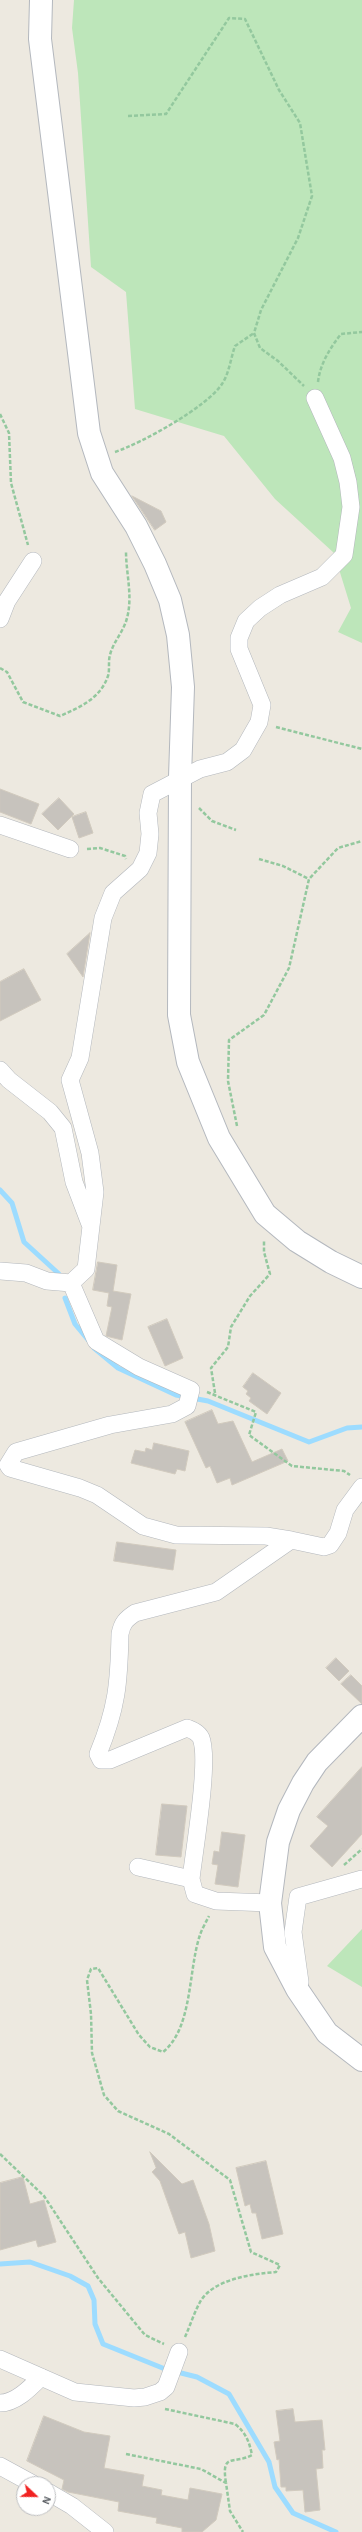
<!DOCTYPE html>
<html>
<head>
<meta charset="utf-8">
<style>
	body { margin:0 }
	#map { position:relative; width:362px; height:2532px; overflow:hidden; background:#ede9e0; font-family:"Alegreya Sans",sans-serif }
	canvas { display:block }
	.north { position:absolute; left:16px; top:2476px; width:40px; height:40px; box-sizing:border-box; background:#fff; border:1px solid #bdbec0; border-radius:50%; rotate:112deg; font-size:11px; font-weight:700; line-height:16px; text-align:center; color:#595d62 }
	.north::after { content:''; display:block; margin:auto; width:14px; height:18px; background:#f12221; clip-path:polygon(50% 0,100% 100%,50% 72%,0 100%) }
</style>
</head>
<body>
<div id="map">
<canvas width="362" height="2532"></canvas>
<div class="north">N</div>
</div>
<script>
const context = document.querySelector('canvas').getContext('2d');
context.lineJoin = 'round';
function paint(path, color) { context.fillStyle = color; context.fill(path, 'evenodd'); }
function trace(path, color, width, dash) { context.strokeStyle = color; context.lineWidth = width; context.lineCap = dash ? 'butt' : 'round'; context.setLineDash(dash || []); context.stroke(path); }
const green = new Path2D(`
	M74 0H362V643L338 632 351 608 334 553 275 499 224 436 135 409 126 292 91 267 78 73 72 28Z
	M362 1929V1987L327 1966Z`);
const stream = new Path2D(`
	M0 1190 12 1203 24 1242 59 1274
	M65 1298 75 1324 89 1341
	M94 1348 118 1368 176 1395 208 1401 309 1442 347 1428 362 1427
	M0 2264 30 2262 70 2276 88 2286 94 2300 95 2324 103 2344 165 2369 197 2377 229 2394 269 2462 275 2487 293 2513 336 2532`);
const building = new Path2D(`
	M132 496 161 511 166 522 155 530Z
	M0 789 39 804 31 824 0 812Z
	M59 798 74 814 58 830 42 814Z
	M86 812 93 833 79 838 72 817Z
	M90 933 83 977 67 954Z
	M24 969 41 1000 0 1021V982Z
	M98 1262 117 1265 113 1291 131 1294 122 1340 106 1336 112 1307 107 1306 109 1293 93 1290Z
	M167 1319 183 1358 165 1366 148 1327Z
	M253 1373 281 1393 267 1414 249 1401 251 1398 246 1394 248 1391 243 1387Z
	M212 1410 218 1424 233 1421 252 1462 282 1449 288 1461 232 1485 230 1478 217 1483 210 1466 206 1468 185 1422Z
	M154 1443 189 1451 185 1471 177 1469 175 1474 131 1463 135 1450 145 1452 146 1448 152 1450Z
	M117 1542 176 1550 173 1570 114 1561Z
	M336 1658 349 1671 339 1681 326 1668Z
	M351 1675 362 1686V1704L341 1684Z
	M362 1767V1834L332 1867 310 1846 328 1826 317 1817Z
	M162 1804 187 1806 181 1857 156 1855Z
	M222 1832 245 1835 238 1887 215 1884 218 1865 212 1864 214 1851 219 1852Z
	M150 2152 182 2184 193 2180 209 2224 215 2251 191 2258 185 2232 179 2234 160 2181 152 2172 156 2168Z
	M266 2161 283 2234 262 2239 256 2213H252L250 2204 245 2206 236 2168Z
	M23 2177 30 2204 44 2200 56 2242 38 2247 36 2240 0 2250V2183Z
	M293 2409 295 2422 322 2420 325 2450H322L323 2468 316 2469 320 2510 305 2512 303 2490 286 2491V2487H281L279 2459 277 2460 274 2442 280 2441 276 2411Z
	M44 2416 84 2432 110 2436 104 2468 144 2475 142 2486 162 2490 161 2495 188 2500 190 2488 222 2494 216 2520 202 2532H182V2528L156 2523 157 2518 118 2511 119 2502 68 2492 62 2489 64 2480 27 2461Z`);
const path = new Path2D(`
	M128 116 166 114 229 18 245 19 279 90 300 123 312 196 298 238 261 310 254 333 260 348 278 361 304 386
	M318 382C320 364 330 348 341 334L362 332
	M0 414 9 433 11 483 28 545
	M115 452C142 443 207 407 222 384 229 374 231 357 235 346L254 333
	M0 668 7 672 23 702 60 716C80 707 100 699 108 676 110 670 108 661 110 655 113 642 124 631 127 618 133 596 126 574 126 551
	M276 727 362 749
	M199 808 212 821 236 830
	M87 849 100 848 125 856 126 859
	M259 859 283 866 309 879
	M237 1126 228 1081 229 1040 264 1015 289 968 309 879 338 848 362 841
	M207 1392 256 1412 249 1435 292 1466 344 1471 350 1475
	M215 1393 211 1368 228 1347 231 1327 250 1296 270 1274 264 1252V1240
	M344 1865 362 1849
	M0 2154 44 2196 98 2278 145 2335 164 2344
	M185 2337C190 2326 194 2313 200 2302 213 2279 252 2274 276 2272L280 2265 251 2252 230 2180 169 2134 118 2111 104 2095 92 2053 91 2014 87 1980 91 1969 98 1968 139 2035 150 2047 163 2052C193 2028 188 1970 200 1935 202 1929 206 1922 209 1916
	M165 2409 235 2424C246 2433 249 2441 252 2455 233 2465 221 2452 226 2483
	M126 2454 201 2469 226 2483 230 2511 243 2532`);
const street = new Path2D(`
	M0 619 7 601 33 561
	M0 825 70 849
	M0 1070 9 1080 50 1112 63 1128 74 1182 90 1224
	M0 1271 26 1273 47 1281 71 1283 96 1341 139 1367 191 1390 187 1406 172 1414 110 1425 16 1452 8 1465 10 1468 80 1488 97 1495 143 1526 176 1535 266 1536 291 1540 216 1592 135 1613C126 1619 122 1623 120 1634 119 1683 117 1708 98 1754L101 1760H110L187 1728C192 1730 198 1732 201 1738 210 1760 194 1851 191 1879L195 1894 216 1901 270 1903
	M71 1283 86 1269 95 1192 90 1153 70 1080 80 1058 103 918 113 893 140 869 148 853 150 834 148 813 152 794 200 769 227 762 243 750 259 722 262 705 239 649V638L246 621 260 608 280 595 322 577 344 555 351 507 348 482 342 458 315 398
	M291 1540 324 1547 330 1545 338 1533 345 1510 362 1487
	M138 1867 191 1879
	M298 1989 300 1982 293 1932 298 1897 362 1879
	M0 2359 75 2392 134 2398 145 2397 160 2392 166 2387 179 2352
	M0 2403C16 2403 31 2387 41 2377
	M0 2466 33 2484
	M48 2492 72 2506 105 2532`);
const secondary = new Path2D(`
	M41 0 40 39 89 433 102 473 136 526 155 564 170 600 178 635 183 687 180 777 179 1015 188 1062 219 1138 265 1214 297 1241 331 1262 362 1277
	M362 1716 317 1762 303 1783 289 1810 278 1842 270 1903 275 1947 297 1989 327 2033 362 2060`);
paint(green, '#bde6ba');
trace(stream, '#9ddcff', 5);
paint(building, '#c7c3bd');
trace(building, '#d1cabe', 1);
trace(street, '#b3b7bc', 18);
trace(secondary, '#b4b8be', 24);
trace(path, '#93c89e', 2.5, [4, 2]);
trace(street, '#fff', 17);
trace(secondary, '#fff', 22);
</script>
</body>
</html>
